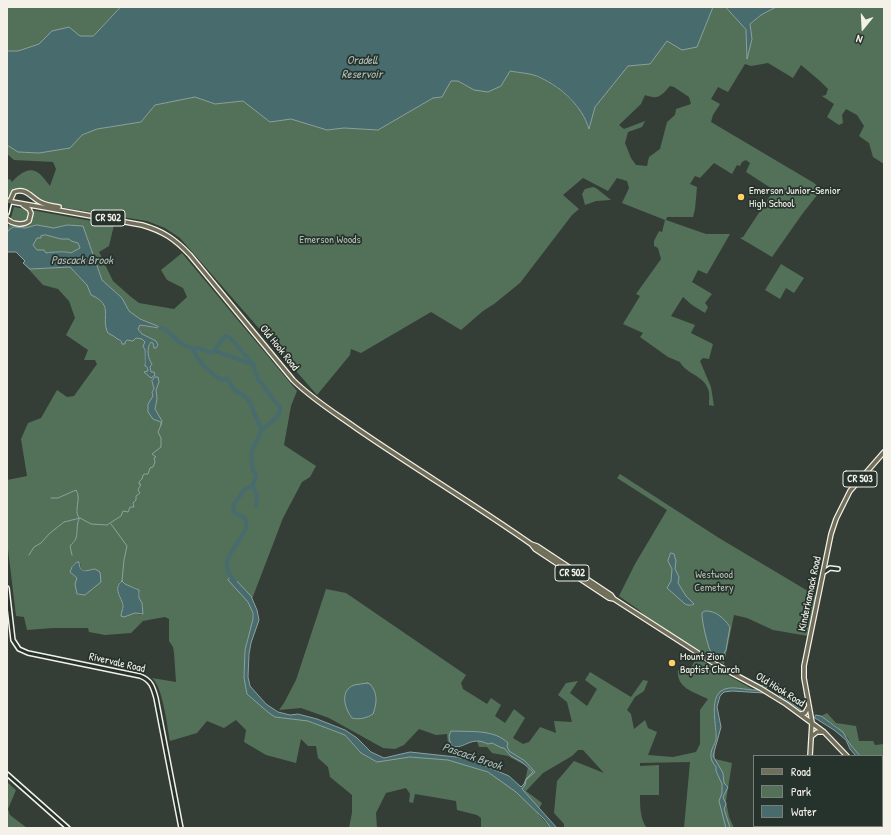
<!DOCTYPE html>
<html>
<head>
<meta charset="utf-8">
<style>
	body { margin:0 }
	#map { position:relative; width:891px; height:835px; overflow:hidden; background:#353d37; font-family:"Patrick Hand",sans-serif }
	canvas { display:block }
	.frame { position:absolute; inset:0; border:8px solid #f4f1e8; pointer-events:none }
	.legend { position:absolute; left:753px; top:755px; width:130px; height:72px; box-sizing:border-box; background:#26332d; border:1px solid #787f78; margin:0; padding:5px 7px; list-style:none; font-size:12px; color:#f4f1e8 }
	.legend li { display:flex; align-items:center; gap:8px; height:20px }
	.legend b { width:20px; border:1px solid #787f78 }
	.north { position:absolute; left:843px; top:8px; width:40px; height:40px; -webkit-text-stroke:3px #26332d; paint-order:stroke; rotate:198deg; font-size:11px; font-weight:700; line-height:16px; text-align:center; color:#f4f1e8 }
	.north::after { content:''; display:block; margin:auto; width:14px; height:18px; background:#f4f1e8; clip-path:polygon(50% 0,100% 100%,50% 72%,0 100%) }
</style>
</head>
<body>
<div id="map">
<canvas width="891" height="835"></canvas>
<div class="frame"></div>
<ul class="legend">
<li><b style="height:5px;background:#716e59"></b>Road</li>
<li><b style="height:11px;background:#537159"></b>Park</li>
<li><b style="height:11px;background:#486c6d"></b>Water</li>
</ul>
<div class="north">N</div>
</div>
<script>
const context = document.querySelector('canvas').getContext('2d');
context.lineJoin = 'round';
function paint(path, color) { context.fillStyle = color; context.fill(path, 'evenodd'); }
function trace(path, color, width, dash) { context.strokeStyle = color; context.lineWidth = width; context.lineCap = dash ? 'butt' : 'round'; context.setLineDash(dash || []); context.stroke(path); }
function label(font, color, halo, rows, align = 'center') {
  context.font = font + ' "Patrick Hand",sans-serif'; context.lineWidth = 3.5; context.setLineDash([]); context.textBaseline = 'middle'; context.strokeStyle = halo; context.fillStyle = color; for (const [text, x, y, turn = 0] of rows) {
    context.save(); context.translate(x, y); context.rotate((+turn || 0) * Math.PI / 180); context.textAlign = isNaN(turn) ? turn : align; if (halo) context.strokeText(text, 0, 0); context.fillText(text, 0, 0); context.restore();
  }
}
const green = new Path2D(`
	M7 7H121L93 36H80L52 31 39 44 18 51H7Z
	M713 7H726L746 30 747 58 752 39 750 24 761 15 775 7H884V164L873 157 869 143 859 136 864 126 857 115 846 109 842 115 843 123 839 125 827 117 834 104 822 96 826 95 828 89 820 81 801 65 793 78 768 63 751 66 745 64 728 92 718 87 711 99 720 104 713 115 711 122 814 183 820 188 818 194 803 213 772 257 740 238 743 237 774 190 746 172 750 163 746 160 742 162 740 166 737 165 732 174 714 163 700 178 695 176 690 184 697 187 695 209 693 217H667L666 220 706 234H730L707 274 698 270 692 282 712 294 705 303 708 307 705 313 692 305 683 297 671 316 695 325 691 333 713 344 709 359 703 358 700 361 711 387 714 406 709 405C709 400 710 393 708 389 703 375 686 374 680 362L668 357 640 337 643 333 623 324 640 296 636 294 661 259 658 248 654 246V241L659 231 662 232 665 220 622 203 629 188 627 181 617 178 608 191 583 178 563 195 579 209 572 215 520 283 494 304 483 311 461 330 431 312 361 353 351 349 350 355 317 395 180 238 165 228 147 221 47 205 20 190 11 196 7 195V180L10 179 12 182C17 176 28 166 37 172 42 175 46 181 50 186L56 169 53 162 14 160 7 154V145L18 152 39 153 70 148 82 135 97 129 141 122 155 105 195 97 215 104 243 101 270 122 291 119 327 130 344 128 378 130 433 98 442 97 451 81H458L474 90 501 86 510 71C519 73 532 73 540 78 560 87 582 106 589 128L595 107 628 66 650 64 667 40 697 47ZM670 86 674 87 689 97 691 104 676 109 675 115 667 122 660 149 649 157 647 166 636 165 631 158 625 143 628 132 642 127 645 121 624 129 619 125 641 104 645 95C658 100 661 96 670 86Z
	M593 187 596 188 611 200 596 201 585 205 582 194 585 189Z
	M14 207 114 225 109 246 99 252 113 281 130 296 139 303 174 309 187 297 183 288 167 280 161 270 182 253 297 391 291 406 284 445 316 466 310 477 302 482 283 518 252 599 253 619 245 650 244 678 247 694 275 717 308 721 345 735 361 753 377 762 410 757 449 760 488 772 509 785 524 786 528 767 508 756 492 753 487 747H479L477 741 455 746 448 744 447 734 436 735 419 729 404 745 395 749 383 748 329 718 301 708 279 710 284 703 296 680 326 589 346 593 466 675 461 683 463 689 487 704 491 698 501 705 495 716 505 723 514 709 525 718 513 738 523 744 529 742 540 727 556 733 554 721 572 722 567 702 558 695 566 683 578 681 570 693 587 706 597 689 585 680 590 672 631 697 643 680 648 681 644 691 635 697 627 710 631 714 634 729 645 720 648 728 657 732 648 755 673 757 696 752 700 744V710L708 699C694 692 676 688 678 670H689L697 658 754 690H722L714 706 716 737 714 745 715 744V759L732 763 726 801 729 817 734 828H684L690 762 640 763V766L659 765V795H640C640 805 640 820 647 828H564V824L554 813 557 781 574 761 604 773 583 750H578L572 756 543 773 526 791 542 803 539 809V815L551 828H481V818L477 815 457 810 456 801 415 794 413 803 409 802 410 794 406 788 386 793 376 813 377 828H349L352 813V795L330 777 328 767 318 758 316 746H308L301 739 296 763 266 755 244 742 246 730 236 720 224 728 207 721 197 733 170 741C167 726 163 687 152 678L176 682 174 653 173 647 169 641V619L165 617 143 621 131 633 105 635 89 632 88 628H53L27 630 24 617 16 616 7 541V480L27 476 21 439 28 423 41 418 57 390 67 397 74 396 97 364 95 360H84L88 350 66 335 75 318 69 301 58 289 43 285 23 263 30 269 70 267 87 285 91 295C114 305 100 317 111 333 114 338 120 338 122 344H125V342L127 340 133 341 136 338 142 339 145 342 144 363 148 371 144 372H151L150 367 152 365C148 359 146 348 151 342L153 343 155 348 154 341 142 334 138 329 139 325 163 329 140 319 129 311 122 298 102 280 83 226 67 225 54 228 37 225 25 228 13 227 7 232ZM156 377 159 379 156 390 157 399 155 409 162 423 149 413 148 409 154 396 152 393 154 389 152 381ZM77 562 80 563 81 569 87 571 99 583 85 595H78C75 590 76 584 77 578L70 572 73 565ZM120 582H124L125 584 136 588 140 593 139 598 142 603 143 612 141 615 135 613 133 614 123 609 122 603 117 589Z
	M46 235 61 239H69L71 241 78 243 80 248 71 253C66 251 52 252 46 253L44 250H37L33 245 37 237Z
	M781 264 804 278 794 293 786 288 780 299 765 290Z
	M620 474 719 538 818 597 810 636H808L773 630 747 618 734 615 724 664 690 645 644 615 639 610 619 596 635 564 667 510 617 478Z
	M827 713 836 723 856 726 859 741H873L875 745 884 744V782L882 780V756H860L850 744 848 738 836 726 821 716Z
	M7 782 16 790 8 809 10 815 27 828H7Z`);
const water = new Path2D(`
	M121 7H713L697 47 682 50 667 41 650 64 628 66 595 107 589 129C582 106 562 88 541 78 532 73 520 73 510 71L501 86 488 92 474 90 458 81H451L442 97 433 98 378 130 344 128 327 130 291 119 270 122 243 101 215 104 195 97 155 105 141 122 97 129 82 135 70 148 39 153 18 152 7 145V51H18L39 44 52 31 69 27 80 36H93Z
	M726 7H776L761 15 750 24 752 39 747 59 746 30Z
	M37 225 54 228 67 225 83 226 102 280 122 298 129 311 140 319 165 329 140 325 138 329 142 334 156 341 158 345 156 348H154L153 343 151 342C146 348 148 359 152 364L150 367 151 372H154L155 375 151 378 144 372 148 371 147 367 145 366V350L143 346 145 342 142 339 136 338 133 341 127 340 125 342V344H122L121 341 118 339H117L115 337 108 333C100 318 115 305 91 295L87 285 70 267 30 269 23 263 25 261 16 252H7V232L13 227 25 228ZM46 235 61 239H69L71 241 78 243 80 248 71 253C66 251 52 252 46 253L44 250H37L33 245 37 238H41V236Z
	M155 377H158L159 382 156 390 157 399 155 409 162 421 161 425V422L153 419 148 412V404L153 396 152 392 154 389 152 381Z
	M671 553 674 554 676 561 675 569 679 577 678 583 686 596 694 604C691 606 687 605 685 604L667 588 671 581 672 569 668 561Z
	M77 562H79C80 575 87 570 95 569L100 572 101 582 85 595 77 594 75 584 77 578 70 572 72 567Z
	M232 576 251 596 257 610 259 620 251 643 249 654 248 677 250 686 266 704 278 712 290 715 298 714 317 719 345 730 357 738 371 752 384 758 410 752 456 757 474 761 509 776 521 787 524 784 526 779 533 772 522 762 511 756 504 748H502L492 743 488 744C470 735 465 750 452 746 449 740 448 737 451 731 470 732 494 729 508 743L507 746 509 751 525 761 535 772 526 780 525 785 522 789 557 828H551L545 820 516 792 488 772 448 760 410 757 377 762 361 753 345 735 308 721 275 717 269 713 247 694 244 678 245 650 253 619V613L248 602 228 580Z
	M122 581 125 584 139 590V598L142 603 143 614 135 613 124 617 121 616C121 613 123 609 123 606 122 597 112 589 122 581Z
	M705 611C715 610 724 618 730 627L726 650 721 658C718 659 712 656 711 653 708 647 701 619 702 613Z
	M770 679 774 680 778 683 782 694 785 698 801 710 800 712 782 699 772 682 768 683 764 693 732 691 724 692 720 696 717 707 721 727 713 756 723 773 724 783 728 787 723 797 726 804 724 809 730 828H726L719 801 722 793V784L716 771V767C714 764 711 761 711 757 710 750 715 745 716 739 717 726 709 700 721 691 731 684 746 691 757 690Z
	M367 683 370 684C378 693 377 703 373 714 367 718 359 720 352 718 345 709 339 691 354 685 358 684 363 684 367 683Z
	M816 715 821 716 843 732 850 744 860 756H856L850 749 846 740 834 730 815 718Z`);
const stream = new Path2D(`
	M51 498H58L76 490C82 499 73 510 79 518
	M111 524 127 546 124 560 122 581
	M29 555 34 547 41 543 50 533 64 522 80 518 91 524 107 525 121 516 123 511 128 512 130 507H134L133 503 136 500V496L140 493 138 490 141 484H139V482L142 479 143 475 145 474H148L150 468 153 467 155 462 154 458 156 457 152 454 161 447V438L158 432 161 425
	M72 555 70 546C72 543 75 542 76 538 78 532 76 526 79 519`);
const river = new Path2D(`
	M160 328 165 329 180 343 193 349 199 348 211 353C218 349 219 341 226 336L231 339 253 364 258 379 280 408V412L277 417 262 430 253 448 251 456 253 471 256 474V478L252 486 244 490 234 504 233 509 234 512 237 514 245 518C255 537 209 557 235 581
	M193 349C199 364 208 370 221 380L227 378 235 391C254 397 253 416 262 430
	M215 351 252 364
	M252 486C257 493 258 497 256 506`);
const secondary = new Path2D(`
	M7 213 10 201
	M824 572 830 568 838 569
	M7 588 13 640 19 649 28 653 140 676C151 680 153 687 156 698L181 828
	M7 774 68 828`);
const primary = new Path2D(`
	M7 201 142 225C163 231 175 239 190 255L293 380C312 399 335 413 356 428 414 468 474 504 531 544L537 546 611 595 614 599
	M10 201 14 192C25 187 31 197 40 202 45 205 52 206 59 207
	M7 219C12 224 23 226 29 221L31 213 29 209 23 205
	M531 544 535 549 609 598 614 599 715 664 760 688 786 704 824 732 847 756
	M801 714 805 713 809 706
	M812 736 817 732H823
	M810 756 812 722 804 678V666L831 534 836 519 850 491 884 452
	M882 793 884 795
	M820 826 821 828`);
const markers = [
	[741,197,4,"#ffd166"],
	[672,663,4,"#ffd166"]
];
const shields = [
	[108,218,34],
	[860,479,34],
	[572,573,34]
];
const shieldNames = [
	["CR 502",108,218],
	["CR 503",860,479],
	["CR 502",572,573]
];
const poiNames = [
	["Emerson Junior-Senior",749,191],
	["High School",749,204],
	["Mount Zion",680,657],
	["Baptist Church",680,670]
];
const parkNames = [
	["Emerson Woods",330,240],
	["Westwood",714,575],
	["Cemetery",714,588]
];
const streetNames = [
	["Old Hook Road",279,348,51],
	["Kinderkamack Road",810,594,-78],
	["Rivervale Road",117,663,13],
	["Old Hook Road",780,690,32]
];
const waterNames = [
	["Oradell",362,61],
	["Reservoir",362,75],
	["Pascack Brook",82,261],
	["Pascack Brook",472,757,19]
];
paint(green, '#537159');
paint(water, '#486c6d');
trace(water, '#8da19e', 1);
trace(stream, '#8da19e', 1);
trace(river, '#486c6d', 4);
trace(secondary, '#f4f1e8', 6);
trace(primary, '#f4f1e8', 6);
trace(secondary, '#26332d', 3);
trace(primary, '#716e59', 3.5);
for (const [x, y, r, color] of markers) { const dot = new Path2D(); dot.arc(x, y, r, 0, 2 * Math.PI); context.fillStyle = color; context.fill(dot); trace(dot, '#26332d', 1.5); }
for (const [x, y, w] of shields) { const box = new Path2D(); box.roundRect(x - w / 2, y - 8, w, 16, 3); context.fillStyle = '#26332d'; context.fill(box); trace(box, '#f4f1e8', 1); }
label('bold 10px', '#f4f1e8', null, shieldNames);
label('11px', '#f4f1e8', '#26332d', poiNames, 'left');
label('11px', '#b4beaf', '#26332d', parkNames);
label('11px', '#f4f1e8', '#26332d', streetNames);
label('italic 12px', '#afbcb7', '#26332d', waterNames);
</script>
</body>
</html>
